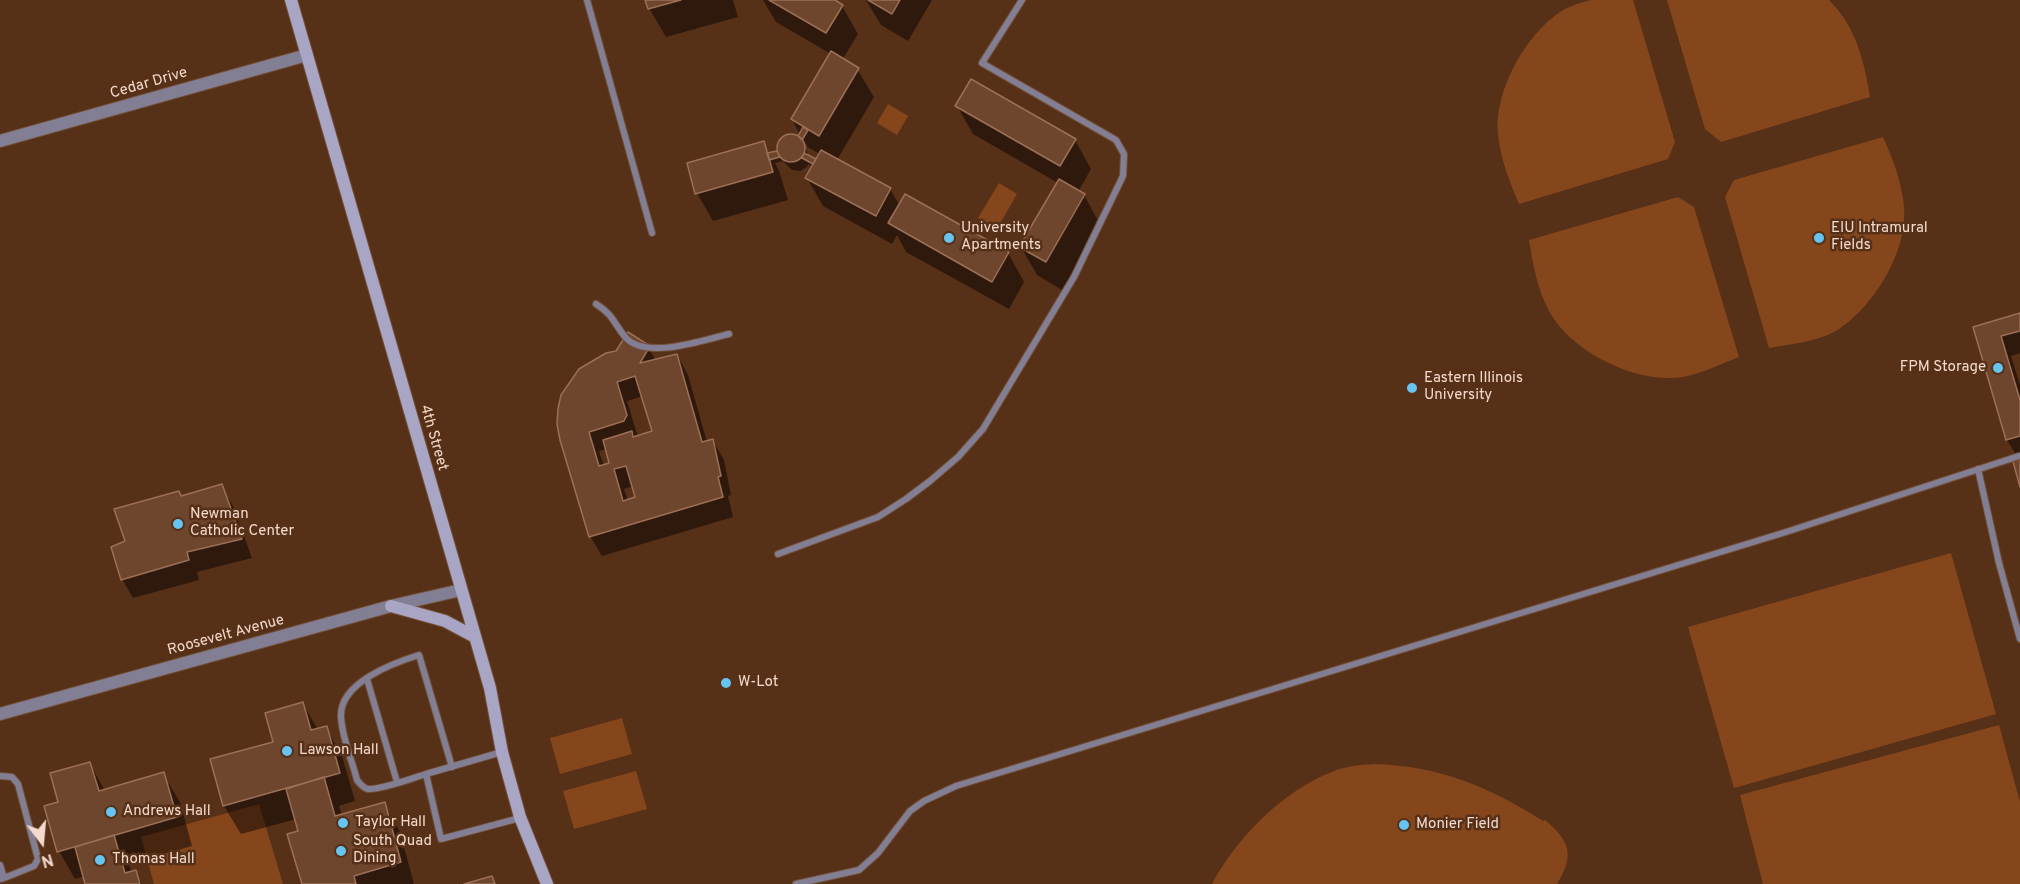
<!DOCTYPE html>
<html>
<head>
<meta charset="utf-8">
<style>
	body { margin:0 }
	#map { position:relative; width:2020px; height:884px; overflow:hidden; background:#573018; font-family:Overpass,sans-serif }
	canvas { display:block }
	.north { position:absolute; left:12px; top:812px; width:60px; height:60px; -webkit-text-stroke:4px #573018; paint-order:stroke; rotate:164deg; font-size:16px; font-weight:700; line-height:24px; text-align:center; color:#f3dacc }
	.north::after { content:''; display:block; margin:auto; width:21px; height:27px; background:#f3dacc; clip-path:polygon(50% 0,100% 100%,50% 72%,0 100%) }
</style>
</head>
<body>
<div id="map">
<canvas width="2020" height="884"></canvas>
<div class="north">N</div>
</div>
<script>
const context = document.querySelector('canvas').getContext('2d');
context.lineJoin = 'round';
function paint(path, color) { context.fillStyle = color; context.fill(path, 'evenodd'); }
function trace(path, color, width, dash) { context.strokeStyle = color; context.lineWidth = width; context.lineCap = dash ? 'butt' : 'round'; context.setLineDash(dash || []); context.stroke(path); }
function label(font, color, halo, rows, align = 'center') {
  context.font = font + ' Overpass,sans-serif'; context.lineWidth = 5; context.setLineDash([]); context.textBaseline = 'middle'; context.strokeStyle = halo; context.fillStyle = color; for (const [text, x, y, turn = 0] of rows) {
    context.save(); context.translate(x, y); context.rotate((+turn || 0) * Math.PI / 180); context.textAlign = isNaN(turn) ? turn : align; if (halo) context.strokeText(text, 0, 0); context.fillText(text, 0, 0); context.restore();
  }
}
const green = new Path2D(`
	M1591 0H1633L1675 142 1668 159 1519 204C1510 182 1500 158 1498 134 1494 90 1527 31 1565 9 1573 5 1583 2 1591 0Z
	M1667 0H1829C1856 27 1864 60 1870 97L1721 142 1705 129Z
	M888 104 908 116 897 135 877 123Z
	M1883 137C1893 159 1902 183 1904 207 1908 252 1873 308 1836 331 1816 342 1791 344 1769 348L1725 197 1734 180Z
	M999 183 1017 194 997 229 978 218Z
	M1678 197 1694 207 1739 357C1718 365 1695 377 1673 378 1629 380 1570 350 1549 311 1537 289 1533 264 1529 240Z
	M1951 553 1996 714 1734 788 1688 627Z
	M622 718 632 754 560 774 550 738Z
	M1999 725 2020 802V884H1763L1740 795Z
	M1375 764C1440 766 1489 787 1543 821L1545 820C1570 841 1575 855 1557 884H1212C1236 838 1285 789 1334 771 1347 766 1361 765 1375 764Z
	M636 771 647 809 574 829 563 791Z
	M259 804 283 884H154L141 837Z`);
const shadow = new Path2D(`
	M647 0H733L738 17 666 37 649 8Z
	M763 0H832L842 6 858 34 842 60 857 69 874 97 837 160 890 189 900 206 1008 253 1024 282 1009 309 906 252 897 235 892 244 823 206 807 178 813 167 808 164 807 167 800 171 792 170 783 161 775 163 779 171 788 200 713 221 697 193 763 143 770 154 778 152V146L783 139 790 136 800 139 810 158 816 162 820 154 809 148 802 139 792 119 831 54 776 22Z
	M866 0H932L908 41 881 25Z
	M957 106 1075 140 1091 169 1078 192 1084 195 1100 224 1062 290 1037 275 1021 247 1058 183 973 134Z
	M2020 315V353L2011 356 2020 385V482L2018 458 2007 440 1975 328Z
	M648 347 656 361 677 355 688 375 707 442 713 441 724 460 731 495 728 496 733 517 602 556 590 536 558 424ZM643 396 653 432 638 437 627 401ZM607 449 611 464 604 466 599 451ZM634 486 637 498 628 501 624 489Z
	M221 486 233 506 252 558 197 572 199 580 133 598 122 579 127 542Z
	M303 704 318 730 326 728 342 756 355 801 339 806 342 816 384 804 400 832 414 884H303L300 832 296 819 241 834 224 806 212 760 275 743Z
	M90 764 105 791 163 774 180 802 192 846 129 864 131 872 135 871 142 884H87L85 876 75 879 59 851 60 803Z`);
const building = new Path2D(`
	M645 0H681L648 9Z
	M769 0H835L843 5 826 33Z
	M868 0H900L892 14Z
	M831 51 859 68 819 136 791 119Z
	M971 79 1076 139 1060 166 955 106Z
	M803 127 808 130 802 140 798 136Z
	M777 148a14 14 0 1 1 28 0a14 14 0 1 1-28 0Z
	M764 141 773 172 695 194 687 163Z
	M821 150 891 188 876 216 805 178Z
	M777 151 780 157 769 160 767 153Z
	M804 153 816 159 813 164 802 158Z
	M1059 179 1085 194 1046 262 1019 247Z
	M905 194 1009 252 992 282 888 223Z
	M2020 313V331L2001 336 2020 400V436L2006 440 1973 327Z
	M628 332 650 346 640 363 677 354 702 442 713 439 721 476 718 477 723 497 589 537 560 440 557 424 558 409 561 395 579 369 606 353 616 351ZM635 376 652 431 633 437 632 431 603 440 609 463 599 466 589 432 624 421 627 415 617 382ZM626 466 635 497 623 501 614 469Z
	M2020 456V487L2012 458Z
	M222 484 242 539 187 552 189 560 121 580 111 547 125 541 114 509 179 491 181 496Z
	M303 702 311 730 327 726 340 773 223 806 210 759 273 742 265 713Z
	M90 762 99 791 164 772 177 817 57 852 44 806 58 802 50 773Z
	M324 777 335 816 385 802 401 862 354 876 356 884H302L287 834 298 831 286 789Z
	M114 835 125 873 136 870 140 884H85L75 847Z
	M492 876 495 884H464Z`);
const lane = new Path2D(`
	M587 0 652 233
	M596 304C615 316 613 323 626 338 647 360 703 340 729 334
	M1978 469 1999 563 2020 639
	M778 554 878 517 906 499 930 481 958 457 983 429 1074 277 1123 176 1124 154 1116 140 982 63 1022 0
	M367 679 397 782
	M502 752 426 774 441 839 520 818
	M426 774C413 778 381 790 368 789 363 788 360 784 357 780 352 760 342 738 341 717 339 683 393 663 419 655L452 767
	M0 776 12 777 18 784 38 859 34 866 4 878
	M0 865 4 878 0 879
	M796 884 859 870 878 853 910 811 924 801 956 786 1786 532 2019 456`);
const street = new Path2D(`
	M0 141 307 55
	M0 714 391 606 461 590`);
const secondary = new Path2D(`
	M291 0 490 688 502 752 520 817 547 884
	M391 606 445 621 475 637`);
const markers = [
	[949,238,6,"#67c4f0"],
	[1819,238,6,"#67c4f0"],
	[1998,368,6,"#67c4f0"],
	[1412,388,6,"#67c4f0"],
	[178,524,6,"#67c4f0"],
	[726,683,6,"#67c4f0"],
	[287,751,6,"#67c4f0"],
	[111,812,6,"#67c4f0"],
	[343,823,6,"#67c4f0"],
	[1404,825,6,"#67c4f0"],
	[341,851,6,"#67c4f0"],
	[100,860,6,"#67c4f0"]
];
const streetNames = [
	["Cedar Drive",149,84,-16],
	["4th Street",433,438,74],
	["Roosevelt Avenue",226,636,-15]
];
const poiNames = [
	["University",961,229],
	["Apartments",961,246],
	["EIU Intramural",1831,229],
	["Fields",1831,246],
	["FPM Storage",1986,368,"right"],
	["Eastern Illinois",1424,379],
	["University",1424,396],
	["Newman",190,515],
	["Catholic Center",190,532],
	["W-Lot",738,683],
	["Lawson Hall",299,751],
	["Andrews Hall",123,812],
	["Taylor Hall",355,823],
	["Monier Field",1416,825],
	["South Quad",353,842],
	["Dining",353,859],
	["Thomas Hall",112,860]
];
paint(green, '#86461b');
paint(shadow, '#0007');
paint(building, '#6e452d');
trace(building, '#9c6f56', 1.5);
trace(lane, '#734f38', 8);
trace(street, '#734f38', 14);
trace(secondary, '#734f38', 14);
trace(lane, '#827f94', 6);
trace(street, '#827f94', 12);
trace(secondary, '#a9a5c5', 12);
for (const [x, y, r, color] of markers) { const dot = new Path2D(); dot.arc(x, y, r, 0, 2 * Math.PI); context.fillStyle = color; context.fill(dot); trace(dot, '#573018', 2); }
label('15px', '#f3dacc', '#573018', streetNames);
label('15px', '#f3dacc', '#573018', poiNames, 'left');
</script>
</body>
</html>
